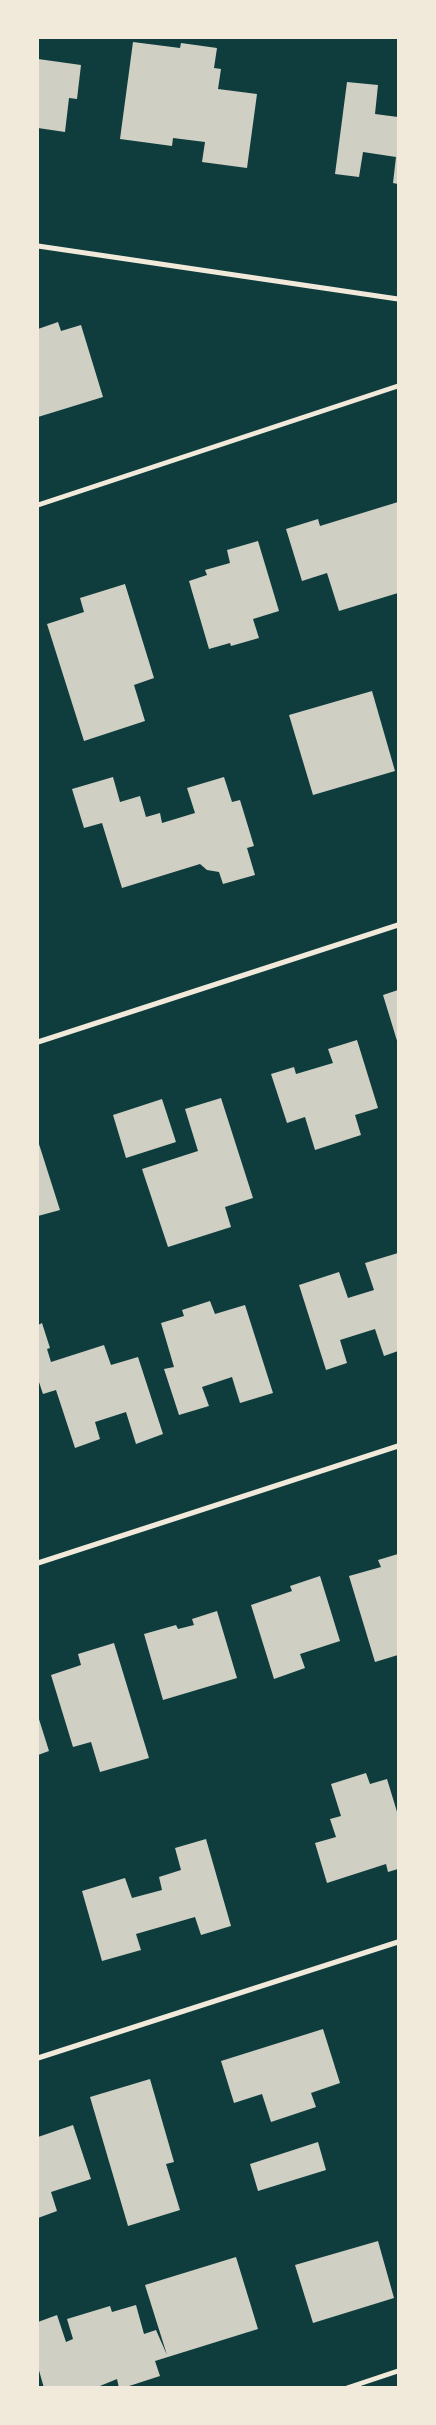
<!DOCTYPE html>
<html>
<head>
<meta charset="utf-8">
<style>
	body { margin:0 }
	#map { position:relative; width:436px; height:2425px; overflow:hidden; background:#0f3d3e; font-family:Quicksand,sans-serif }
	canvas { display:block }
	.frame { position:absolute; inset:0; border:39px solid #f1e9da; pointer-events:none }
</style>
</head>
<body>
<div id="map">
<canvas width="436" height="2425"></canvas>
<div class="frame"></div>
</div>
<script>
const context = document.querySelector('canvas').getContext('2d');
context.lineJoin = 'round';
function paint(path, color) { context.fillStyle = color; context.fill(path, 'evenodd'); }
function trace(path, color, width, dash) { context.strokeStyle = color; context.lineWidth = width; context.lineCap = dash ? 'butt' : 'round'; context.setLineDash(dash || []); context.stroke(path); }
const building = new Path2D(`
	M133 42 180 48 181 43 217 48 214 68 221 69 218 89 257 94 247 168 202 162 205 142 173 138 172 146 120 139Z
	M38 59 81 65 77 99 69 98 65 132 38 128Z
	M347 82 378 85 375 114 398 117V184L393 183 396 157 363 152 359 177 335 174Z
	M58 322 61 331 81 325 103 397 38 417V329Z
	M398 502V593L339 611 327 573 302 581 286 529 318 519 320 526Z
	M258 541 279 611 253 619 259 638 231 646 230 643 209 649 189 581 207 575 205 570 230 563 227 550Z
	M125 584 154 678 134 685 145 721 84 741 47 624 84 612 80 598Z
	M372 691 395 771 313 795 289 715Z
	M113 777 120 802 140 796 146 817 160 813 162 823 195 813 187 788 224 777 232 802 240 800 254 846 247 848 255 875 223 884 219 872 207 870 200 864 122 888 102 823 84 828 72 789Z
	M398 990V1044L383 995Z
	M357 1040 378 1108 355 1115 361 1135 315 1150 305 1117 287 1123 271 1074 294 1067 296 1074 333 1063 328 1049Z
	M221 1098 253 1198 225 1207 231 1227 168 1247 142 1169 198 1151 185 1109Z
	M162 1099 176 1142 126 1158 113 1115Z
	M38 1141 60 1210 38 1216Z
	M398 1253V1351L384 1356 375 1329 340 1340 347 1363 326 1370 299 1285 339 1272 348 1298 374 1290 365 1263Z
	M210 1301 215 1314 245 1305 273 1393 240 1403 232 1377 202 1387 209 1406 179 1415 164 1369 174 1367 161 1323 184 1316 182 1310Z
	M42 1323 50 1348 47 1349 51 1362 104 1345 111 1365 138 1357 163 1434 136 1444 126 1412 95 1422 100 1439 75 1448 56 1390 43 1394 38 1379V1325Z
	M398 1554V1655L375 1662 349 1576 381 1567 378 1560Z
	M320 1576 340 1641 300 1654 305 1668 274 1679 251 1605 292 1591 290 1586Z
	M217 1611 237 1678 163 1700 144 1634 176 1625 178 1629 194 1625 192 1619Z
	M114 1643 149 1758 100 1772 91 1742 73 1747 51 1675 81 1665 78 1654Z
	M38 1716 49 1751 38 1755Z
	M366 1773 370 1784 387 1779 398 1815V1869L388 1872 386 1864 327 1883 315 1843 336 1837 330 1819 341 1816 331 1784Z
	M206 1839 231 1926 201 1935 195 1917 136 1934 141 1950 102 1961 82 1891 125 1878 132 1898 162 1890 159 1877 181 1870 175 1848Z
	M323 2029 340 2083 311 2093 316 2107 271 2122 262 2094 234 2103 221 2061Z
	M150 2079 174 2162 166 2164 180 2210 128 2226 90 2097Z
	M73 2125 91 2179 51 2192 57 2211 38 2218V2137Z
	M318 2142 326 2170 258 2191 250 2164Z
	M378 2241 394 2298 313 2323 295 2265Z
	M236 2257 258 2329 155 2361 160 2376 123 2388H119L117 2379 95 2388H44L38 2367V2322L57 2315 66 2342 73 2339 67 2319 110 2306 112 2312 136 2305 144 2334 156 2330 167 2355 145 2285Z`);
const minor = new Path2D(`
	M38 246 398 299
	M38 505 398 386
	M38 1042 398 925
	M38 1563 398 1446
	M38 2058 398 1942
	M347 2388 398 2371`);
paint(building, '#cfcfc3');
trace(minor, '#f1e9da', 5);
</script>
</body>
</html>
